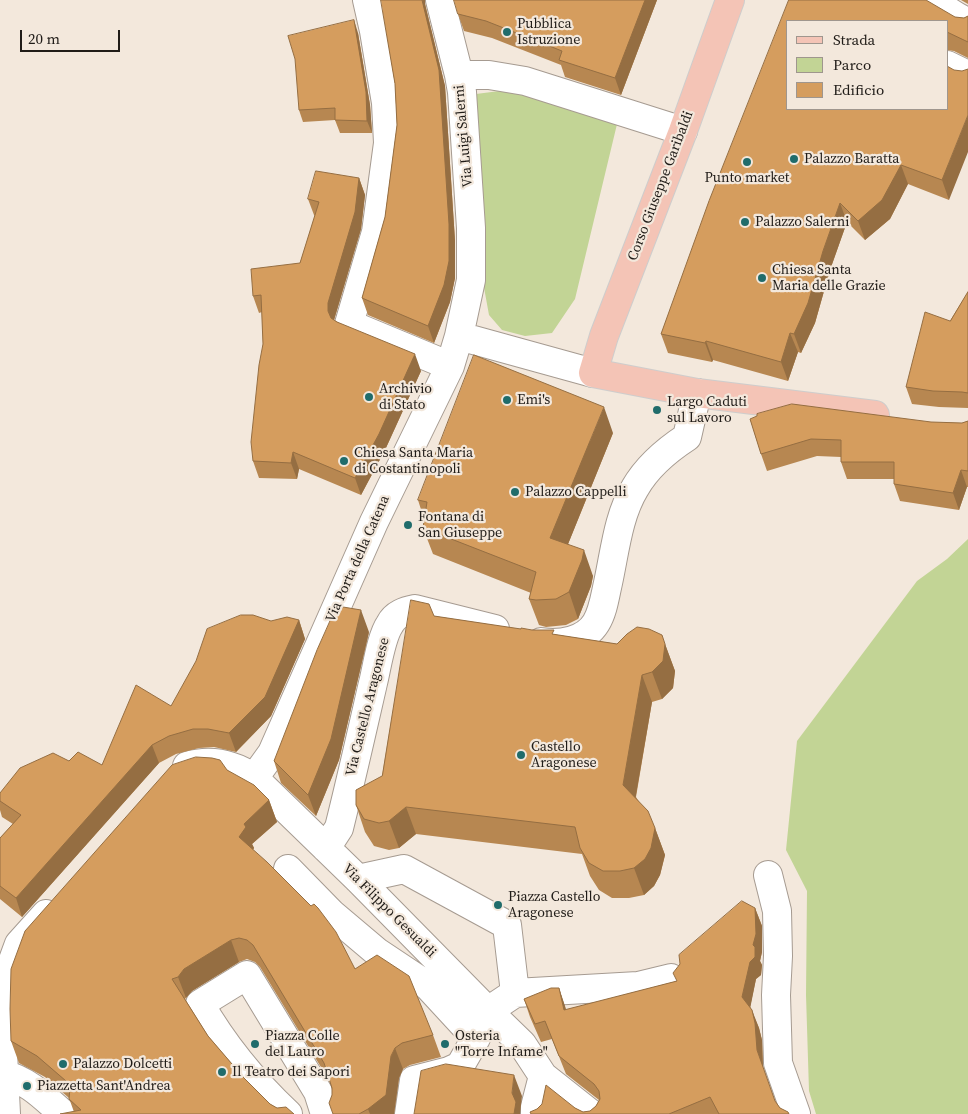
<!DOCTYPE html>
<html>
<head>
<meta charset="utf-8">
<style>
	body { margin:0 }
	#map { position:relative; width:968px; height:1114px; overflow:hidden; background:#f3e8dc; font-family:"Source Serif 4",serif }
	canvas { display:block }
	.legend { position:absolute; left:786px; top:20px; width:162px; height:90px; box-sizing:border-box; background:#f3e8dc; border:1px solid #9f968e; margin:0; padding:6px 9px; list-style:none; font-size:15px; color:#201c18 }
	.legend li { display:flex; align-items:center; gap:10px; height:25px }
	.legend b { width:25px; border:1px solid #9f968e }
	.scale { position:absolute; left:20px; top:30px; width:100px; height:22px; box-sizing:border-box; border:2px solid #201c18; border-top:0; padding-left:6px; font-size:15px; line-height:18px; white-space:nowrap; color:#201c18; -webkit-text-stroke:4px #f3e8dc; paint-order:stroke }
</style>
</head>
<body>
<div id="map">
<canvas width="968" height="1114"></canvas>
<ul class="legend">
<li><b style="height:6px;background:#f4c4b6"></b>Strada</li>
<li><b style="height:14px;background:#c2d495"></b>Parco</li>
<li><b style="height:14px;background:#d59d5e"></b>Edificio</li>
</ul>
<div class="scale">20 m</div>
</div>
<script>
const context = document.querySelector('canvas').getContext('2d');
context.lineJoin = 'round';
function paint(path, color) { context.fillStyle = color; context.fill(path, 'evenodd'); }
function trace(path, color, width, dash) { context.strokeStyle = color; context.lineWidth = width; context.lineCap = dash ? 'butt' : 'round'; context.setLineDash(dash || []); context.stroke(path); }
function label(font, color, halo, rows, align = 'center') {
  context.font = font + ' "Source Serif 4",serif'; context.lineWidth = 4.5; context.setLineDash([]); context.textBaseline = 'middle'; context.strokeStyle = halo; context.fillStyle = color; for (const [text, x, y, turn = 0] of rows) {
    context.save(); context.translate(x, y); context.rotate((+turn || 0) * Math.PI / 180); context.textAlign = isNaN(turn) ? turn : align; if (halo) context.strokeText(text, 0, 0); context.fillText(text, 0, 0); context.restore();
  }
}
const green = new Path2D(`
	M515 89 618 120 575 299 552 333 525 336 502 330 489 315 481 271 476 94Z
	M968 539V1114H816L809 1091 806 995 807 891 786 850 797 741 917 581 947 559Z`);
const minor = new Path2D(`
	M367 0 374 31 386 103 388 143 376 232 349 324 450 366
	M440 0 459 75
	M931 0C944 7 954 17 968 22
	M947 65 968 75
	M459 336 593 373
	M541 642C560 645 585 641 596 623 603 612 605 596 608 583 615 551 618 516 635 488 647 467 667 450 687 437L697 393
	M187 766C211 759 233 764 254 778L358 879 488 1011 522 1044 543 1076 591 1114
	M254 778 272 753 374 522 450 366 459 336 471 280V228L462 92 459 75H489L525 81 683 131
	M326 848 339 828C351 780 362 731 373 683 377 667 381 637 390 624 395 614 405 611 415 609L495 629
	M288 869 332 914 377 952 428 986 476 1038
	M768 875 777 911 778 956 776 995 778 1063 796 1114
	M358 879 404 869 507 925 515 993
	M3 1074C28 1080 45 1098 63 1114
	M6 1114 2 1031 3 987 19 944 46 914
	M288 1114C254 1082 223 1044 200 1004L247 975 318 1092 325 1114
	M409 1114 414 1080 449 1071 460 1066 476 1038 488 1011 515 993 638 986 671 978
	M535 1114V1107L543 1076`);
const major = new Path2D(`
	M730 0 683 131 604 336 593 373 697 393 875 415`);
const wall = new Path2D(`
	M657 0 621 95 565 77 561 65 492 38 464 31 458 14Z
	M789 0 964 18 968 16V58L954 51 947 50V21H787L947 109 949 200 908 184 890 219 865 240 847 222 830 270 815 323 801 353 798 352 788 381 713 360 712 362 668 353 661 334Z
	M961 0H968V4Z
	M425 4 445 86 455 241V278L450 302 434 343 368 315 362 298 385 217 397 125 395 84 383 12Z
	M358 33 370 105 372 133H340L335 120 303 122 299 110Z
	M359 178 365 195 361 229 334 320 421 371 385 450 361 495 299 469 297 479 259 478 253 461 263 344 262 312 259 313 253 296 300 263 315 216 314 215 308 199Z
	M968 292V408L939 407 912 404 906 387 950 321Z
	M750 419 962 423 968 421V487H967L959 510 900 501 894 484V479H847L841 462V457L817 456 767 471 761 454Z
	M613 433 568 544 593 576 591 586 578 619 566 625 546 627 539 625 529 599 531 593 433 554 423 528 424 519 418 500Z
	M434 616 617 644H665L675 671 673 688 662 699 652 702 636 797 655 828 665 855 660 875 654 886 644 895 629 898H612L599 890 590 876 582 854 416 834 399 848 389 850 374 846 365 832 356 805 382 776Z
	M299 620 305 639 271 716 236 752 214 747 199 748 176 754 159 763 22 917 0 899V838L13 824 2 817 0 810V793L69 761 102 765 171 706Z
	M369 632 339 760 316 816 281 783 274 761Z
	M227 770 269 800 277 822 252 844 254 848 253 850 355 969 433 1035 441 1057 410 1065 403 1069 399 1078 394 1114H333L332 1088 330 1082 260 967 255 962 247 959 239 962 192 991 185 999 208 1036 244 1078 270 1104 277 1108 294 1114 74 1112 69 1098 45 1077 19 1063 11 1041Z
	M755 908 762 926V952L760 961 762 965 761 975 756 979 750 1007 759 1028 762 1040 763 1068 775 1102 780 1108 789 1114H531L530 1112 575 1108 583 1112 590 1111 596 1106 599 1100 566 1074 552 1039 541 1042 530 1017 524 999 559 988 566 1010 677 981Z`);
const shadedWall = new Path2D(`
	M422 0H425V4L445 86 455 241V278L450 302 434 343 428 326Z
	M645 0H657L621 95 615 78Z
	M354 20 358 33 370 105 372 133 367 121Z
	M968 115V152L949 200 942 180Z
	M901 165 908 184 890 219 865 240 858 221Z
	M359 178 365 195 361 229 334 320V328L328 311V303Z
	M840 203 847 222 830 270 815 323 801 353 794 334Z
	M790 333 798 352 788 381 781 362Z
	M706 341 713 360 712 362 705 343Z
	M415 354 421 371 385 450 361 495 355 478Z
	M604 407 613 433 560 564 550 538Z
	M293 452 299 469 297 479 291 463Z
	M961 470 967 487 959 510 953 493Z
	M584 550 593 576 591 586 578 619 569 592Z
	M361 610 369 632 339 760 316 816 308 795Z
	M299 620 305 639 271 716 236 752 229 733Z
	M665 644 675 671 673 688 662 699 652 672Z
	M642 675 652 702 633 812 623 785Z
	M152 745 159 763 22 917 16 898Z
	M269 800 277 822 252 844 254 848 246 859 239 837 244 824Z
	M406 807 416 834 399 848 389 821Z
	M655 828 665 855 660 875 654 886 644 895 634 868Z
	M755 908 762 926V952L760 961 762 965 761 975 756 979 749 1014 742 997 753 945Z
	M231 940 239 962 192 991 186 998 178 977 184 969Z
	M559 988 565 1006 571 1028 564 1010Z
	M752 1010 759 1028 762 1040 763 1068 757 1050Z
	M395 1048 403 1069 399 1078 394 1114H370L368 1109Z
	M514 1075 522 1096 520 1114H514L512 1093Z`);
const building = new Path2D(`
	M381 0H422L439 70 449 224V261L444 285 428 326 362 298 385 217 397 125 395 84Z
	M454 0H645L615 78 559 60 562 51 486 21 458 14Z
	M789 0H926L955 17 964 18 968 16V42L947 32V21H787V109H947V66L954 70 962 71 968 69V115L942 180 901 165 882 200 858 221 840 203 823 251 808 303 794 334 790 333 781 362 706 341 705 343 661 334 709 201Z
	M354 20 366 92 367 121 335 120V108L299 110 295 59 288 36Z
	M316 171 359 178 355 212 328 303V311L331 318 337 322 415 354 379 434 355 478 293 452 291 463 253 461 251 442 259 365 263 344 261 295 253 296 251 269 300 263 319 202 308 199Z
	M968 292V393L962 392 933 391 906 387 925 312 950 321Z
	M474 355 604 407 550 538 584 550 582 560 569 592 556 599 536 600 529 599 536 572 423 528 427 502 418 500Z
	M792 404 931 422 962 423 968 421V471L961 470 953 493 894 484V462H841V440L811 439 761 454 750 419 757 416V414Z
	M411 600 429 604 434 616 521 629V628L532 630H554L552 634 617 644 627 634 637 627 649 629 662 635 665 644 663 661 652 672 642 675 623 785 648 811 655 828 651 848 645 859 634 868 620 871H603L589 863 580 848 575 827 406 807 389 821 379 823 364 819 356 805V790L382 776Z
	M337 606 361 610 331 739 308 795 274 761 317 650Z
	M241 615H253L271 621 287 617 299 620 265 697 229 733 208 729H193L169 736 152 745 16 898 0 886V838L21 815 0 801V793L20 768 53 753 69 761 78 752 102 765 136 685 171 706 196 661 207 629Z
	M196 757 212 758 220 760 227 770 254 785 269 800 244 824 246 827 239 837 267 862 311 906 314 904 318 908 336 932 355 969 377 955 409 976 433 1035 402 1043 395 1048 391 1056 386 1095 368 1109 359 1114H333L329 1103 332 1095V1088L324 1063 253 945 247 940 239 938 231 940 184 969 178 977 172 979 208 1036 244 1078 270 1104 277 1108 286 1107 294 1114H60L81 1110 69 1099 70 1088 66 1081 37 1056 11 1041 10 1009 11 969 25 931 172 765Z
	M742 901 755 908 756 934 753 945 755 947V957L750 962 742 997 752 1010 755 1023 757 1050 775 1101 780 1108 788 1112 789 1114H719L710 1097 669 1114H531L530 1112 537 1109 542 1104 546 1085 575 1108 583 1112 590 1111 596 1106 600 1099 599 1091 594 1084 559 1056 545 1021 535 1024 524 999 551 988H559L564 1010 677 981 673 973 680 964 679 955Z
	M446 1064 514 1075 512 1093 516 1102 514 1114H414L421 1071Z`);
const markers = [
	[507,32,5,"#206c6b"],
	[794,159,5,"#206c6b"],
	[747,162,5,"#206c6b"],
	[745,222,5,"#206c6b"],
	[762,278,5,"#206c6b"],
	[369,397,5,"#206c6b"],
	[507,400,5,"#206c6b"],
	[657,410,5,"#206c6b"],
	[344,461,5,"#206c6b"],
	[515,492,5,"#206c6b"],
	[408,525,5,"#206c6b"],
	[521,755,5,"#206c6b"],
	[498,905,5,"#206c6b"],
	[255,1044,5,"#206c6b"],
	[445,1044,5,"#206c6b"],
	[63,1064,5,"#206c6b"],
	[222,1072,5,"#206c6b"],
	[27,1086,5,"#206c6b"]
];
const poiNames = [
	["Pubblica",517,24],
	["Istruzione",517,40],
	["Palazzo Baratta",804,159],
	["Punto market",747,178,"center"],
	["Palazzo Salerni",755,222],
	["Chiesa Santa",772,270],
	["Maria delle Grazie",772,286],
	["Archivio",379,389],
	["di Stato",379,405],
	["Emi's",517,400],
	["Largo Caduti",667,402],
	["sul Lavoro",667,418],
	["Chiesa Santa Maria",354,453],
	["di Costantinopoli",354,469],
	["Palazzo Cappelli",525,492],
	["Fontana di",418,517],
	["San Giuseppe",418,533],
	["Castello",531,747],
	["Aragonese",531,763],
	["Piazza Castello",508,897],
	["Aragonese",508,913],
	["Piazza Colle",265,1036],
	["del Lauro",265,1052],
	["Osteria",455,1036],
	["\"Torre Infame\"",455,1052],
	["Palazzo Dolcetti",73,1064],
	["Il Teatro dei Sapori",232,1072],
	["Piazzetta Sant'Andrea",37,1086]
];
const streetNames = [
	["Via Luigi Salerni",464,136,-95],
	["Corso Giuseppe Garibaldi",661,186,-69],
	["Via Porta della Catena",358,559,-66],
	["Via Castello Aragonese",368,707,-76],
	["Via Filippo Gesualdi",389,911,45]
];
paint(green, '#c2d495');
trace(minor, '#a69b91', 30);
trace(major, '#cecdcc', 30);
trace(minor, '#fff', 28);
trace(major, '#f4c4b6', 28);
paint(wall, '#b78751');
paint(shadedWall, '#956e42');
paint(building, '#d59d5e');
trace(building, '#956e42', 1);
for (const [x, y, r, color] of markers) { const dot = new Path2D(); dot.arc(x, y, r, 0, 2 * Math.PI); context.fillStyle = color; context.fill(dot); trace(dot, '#f3e8dc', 2); }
label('14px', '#201c18', '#f3e8dc', poiNames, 'left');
label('14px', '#201c18', '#f3e8dc', streetNames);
</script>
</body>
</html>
